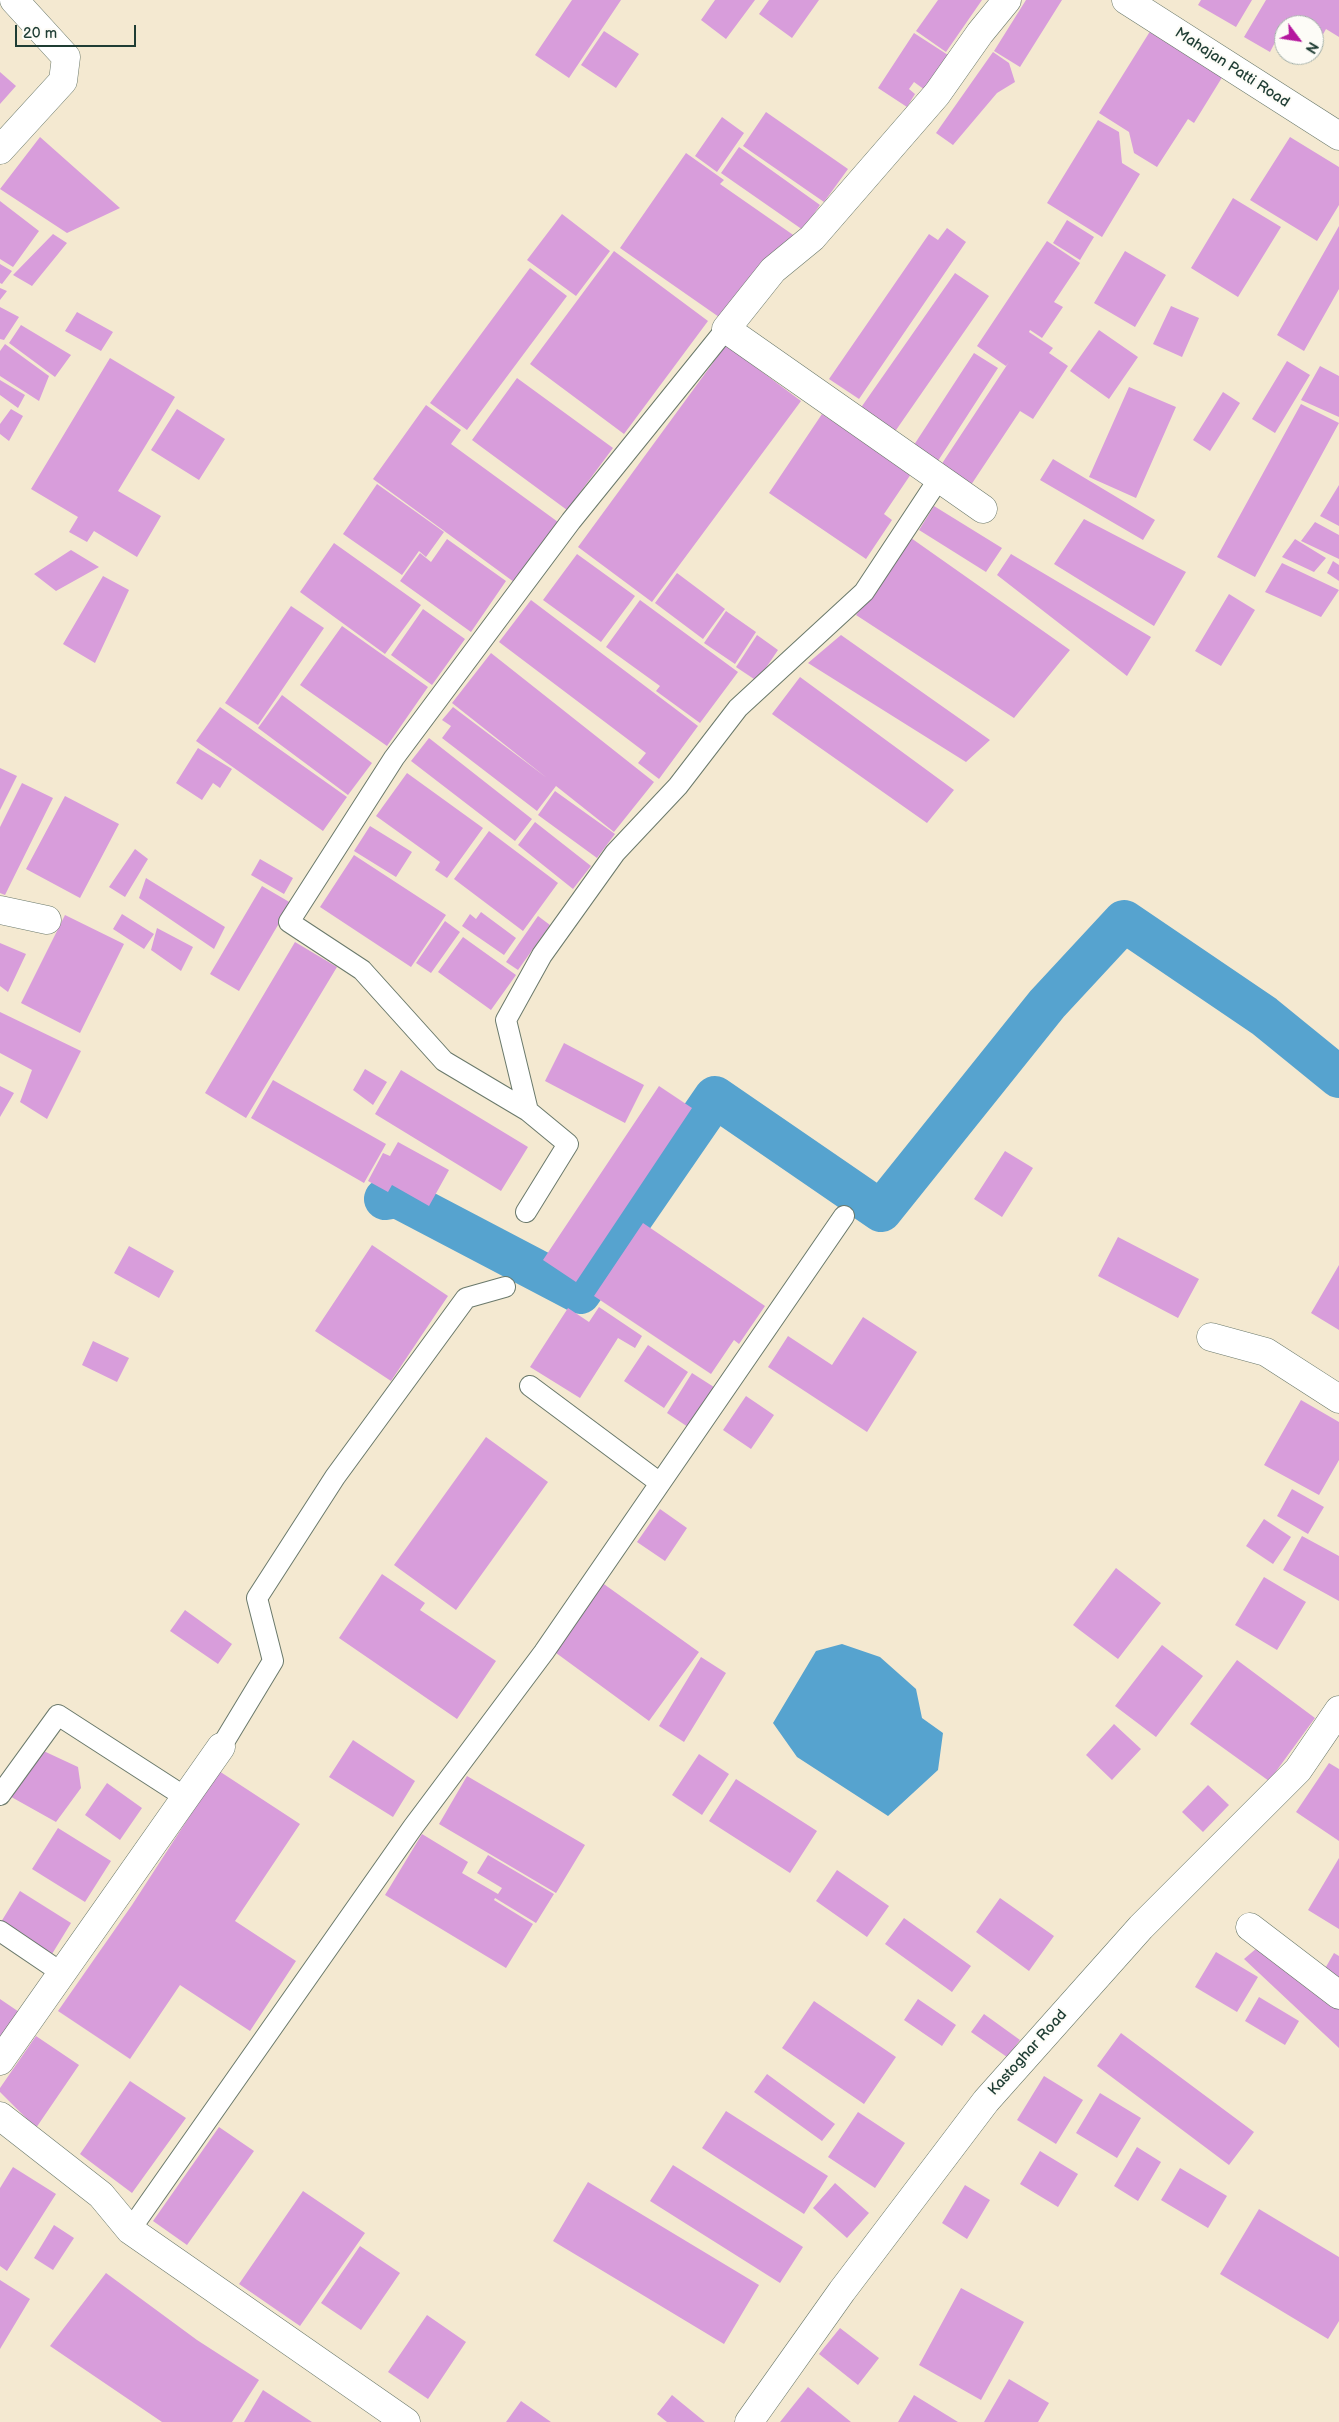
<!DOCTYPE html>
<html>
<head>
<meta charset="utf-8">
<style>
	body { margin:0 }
	#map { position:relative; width:1339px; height:2422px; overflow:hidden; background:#f4e9d1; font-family:"Balsamiq Sans",sans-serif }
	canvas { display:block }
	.north { position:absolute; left:1274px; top:15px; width:50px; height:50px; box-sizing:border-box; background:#fdfcf7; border:1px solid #a4b0a9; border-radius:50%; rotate:121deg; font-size:14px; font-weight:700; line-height:20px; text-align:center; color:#1f3d34 }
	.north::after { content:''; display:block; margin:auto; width:18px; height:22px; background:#b5179e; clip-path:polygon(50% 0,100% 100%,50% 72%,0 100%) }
	.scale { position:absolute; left:15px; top:25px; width:121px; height:22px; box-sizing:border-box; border:2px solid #1f3d34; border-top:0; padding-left:6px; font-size:15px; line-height:18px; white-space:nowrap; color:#1f3d34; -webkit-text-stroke:4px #fdfcf7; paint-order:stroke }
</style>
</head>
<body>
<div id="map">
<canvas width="1339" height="2422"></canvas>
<div class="north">N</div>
<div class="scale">20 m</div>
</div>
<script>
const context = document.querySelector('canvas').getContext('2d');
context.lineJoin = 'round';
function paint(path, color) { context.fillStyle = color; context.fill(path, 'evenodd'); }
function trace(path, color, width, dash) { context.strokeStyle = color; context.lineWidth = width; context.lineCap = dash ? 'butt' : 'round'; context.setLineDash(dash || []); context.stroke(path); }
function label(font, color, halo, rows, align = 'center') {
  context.font = font + ' "Balsamiq Sans",sans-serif'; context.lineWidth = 4; context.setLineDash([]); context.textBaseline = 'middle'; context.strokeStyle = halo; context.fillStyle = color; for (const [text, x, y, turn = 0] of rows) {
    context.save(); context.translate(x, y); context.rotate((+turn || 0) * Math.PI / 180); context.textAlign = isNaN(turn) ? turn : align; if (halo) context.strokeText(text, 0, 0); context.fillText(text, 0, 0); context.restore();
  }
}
const water = new Path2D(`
	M842 1644 880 1657 916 1689 922 1718 943 1733 938 1770 888 1816 797 1757 773 1723 816 1651Z`);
const canal = new Path2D(`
	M385 1199 397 1197 580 1293 715 1097 881 1211 1047 1004 1124 921 1264 1016 1339 1077`);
const building = new Path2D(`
	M572 0H621L569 78 535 55Z
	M715 0H755L726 39 701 20Z
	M769 0H819L792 38 759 14Z
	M938 0H982L946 52 916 31Z
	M1026 0H1062L1020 67 994 51Z
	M1201 0H1252L1236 27 1198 5Z
	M1266 0H1339V37L1326 29 1321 38 1314 34V25H1299L1289 19 1284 25 1270 52 1244 37Z
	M1154 25 1226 71 1194 123 1188 119 1157 167 1134 153 1129 132 1099 113Z
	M604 31 639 54 616 88 581 65Z
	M914 33 948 55 925 90 914 82 909 89 915 94 907 107 878 88Z
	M993 52 1009 63 1015 82 997 93 953 145 936 133Z
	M0 72 16 86 0 104Z
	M766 112 848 169 824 202 743 146Z
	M722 117 744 133 717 172 695 156Z
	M1098 120 1119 132 1122 163 1140 174 1102 237 1047 203Z
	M40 137 120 208 67 233 0 189Z
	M1290 137 1339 167V205L1317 241 1250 200Z
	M739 147 820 205 803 230 721 173Z
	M686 153 724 180 720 184 799 239 719 317 620 248Z
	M1233 198 1281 227 1238 297 1191 268Z
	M0 201 39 231 13 267 0 259Z
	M562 214 610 251 576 296 527 260Z
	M1067 220 1094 237 1080 260 1053 243Z
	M1339 226V289L1304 351 1277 335Z
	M947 228 966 242 859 399 829 379 929 234 938 240Z
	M53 234 67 243 32 286 13 275Z
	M1047 241 1080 263 1054 302 1063 307 1042 338 1030 330 1029 332 1053 348 1049 353 1068 366 1033 419 1020 411 971 485 941 465 1009 362 1006 366 977 346Z
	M614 251 708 321 624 434 530 364Z
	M1125 251 1166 275 1135 327 1094 303Z
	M0 264 12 271 2 284 0 283Z
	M530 268 567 296 467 430 430 403Z
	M955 273 989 296 894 433 860 409Z
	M0 288 7 291 0 300Z
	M1171 306 1199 318 1182 357 1153 344Z
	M0 307 19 317 4 340 0 339Z
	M77 312 113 332 101 351 65 331Z
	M21 325 71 355 55 377 9 343Z
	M1099 330 1138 357 1109 399 1070 371Z
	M5 344 49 376 39 401 0 376V351Z
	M726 345 801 401 652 602 578 547Z
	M974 353 998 368 936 464 912 448Z
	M110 358 175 397 118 491 161 516 137 557 94 531 87 542 69 532 78 517 31 489Z
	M1287 361 1310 375 1275 433 1252 419Z
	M1320 366 1339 376V417L1301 400Z
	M517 378 613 448 567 510 472 440Z
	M0 380 25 395 18 408 0 395Z
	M1129 387 1176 407 1136 498 1089 477Z
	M1223 392 1240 403 1210 451 1193 440Z
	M1301 404 1339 423 1255 577 1217 557Z
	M426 405 461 430 451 444 558 522 514 582 373 479Z
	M11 409 23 416 9 441 0 434V424Z
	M177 409 225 439 199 480 151 450Z
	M822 414 911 474 884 514 892 520 866 559 769 493Z
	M1053 459 1155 520 1143 540 1040 480Z
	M377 484 444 532 426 557 419 551 402 575 343 534Z
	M1339 485V526L1320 516Z
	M934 506 1002 548 986 572 919 530Z
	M1084 519 1186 572 1154 626 1054 564Z
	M1315 522 1339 535V559L1301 541Z
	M911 538 1070 650 1014 718 856 615Z
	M447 539 506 581 471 632 400 581 420 553 431 562Z
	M1295 539 1326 558 1314 572 1282 557Z
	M334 543 421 605 385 654 300 592Z
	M71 550 99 567 56 591 34 574Z
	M577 554 635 596 601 642 543 600Z
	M1011 554 1151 637 1127 676 997 575Z
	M1333 561 1339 565V581L1327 573Z
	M1282 563 1339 590 1321 617 1265 592Z
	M677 573 725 609 703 639 655 603Z
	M103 576 129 590 95 663 63 644Z
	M1229 594 1255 610 1221 666 1195 651Z
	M531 600 698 726 659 779 638 763 646 753 499 642Z
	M640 600 738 672 700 723 656 691 660 686 606 647Z
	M291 606 324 628 258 725 225 703Z
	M423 609 465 639 432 685 391 655Z
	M726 611 756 632 735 664 704 643Z
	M342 626 428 687 387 746 300 685Z
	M757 635 778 650 757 681 736 667Z
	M841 635 990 740 966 762 808 663Z
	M491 653 654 782 614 832 556 786 537 811 442 738 451 726 442 720 453 707 547 778 452 703Z
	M800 677 954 790 927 823 772 714Z
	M282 695 372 763 348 795 258 728Z
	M220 707 347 797 323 831 196 741Z
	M429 738 532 819 515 841 411 761Z
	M198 748 232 769 220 788 213 783 202 800 176 783Z
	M0 768 17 776 0 810Z
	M407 773 483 828 447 878 435 870 440 862 376 816Z
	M22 783 53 798 5 895 0 893V827Z
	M555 791 615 834 597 858 538 815Z
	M65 796 119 824 80 898 26 869Z
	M535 822 591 866 573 889 518 845Z
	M370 826 412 852 396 877 354 851Z
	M489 831 558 883 523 931 454 879Z
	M135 849 148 859 125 897 109 887Z
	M354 855 446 915 411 967 320 907Z
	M260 859 293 878 284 894 251 875Z
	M146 878 225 927 214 949 139 898Z
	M262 886 291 903 239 991 210 974Z
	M481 912 516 938 504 955 462 926 470 914 476 919Z
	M122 914 154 934 144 949 113 929Z
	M65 915 124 944 80 1033 21 1003Z
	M538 916 550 925 518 970 506 962Z
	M445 921 460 932 431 973 416 963Z
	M157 928 193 947 181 971 151 950Z
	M463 937 516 975 491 1010 438 972Z
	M295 942 337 967 246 1118 205 1093Z
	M0 943 26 954 8 992 0 986Z
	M0 1012 81 1051 47 1119 20 1102 32 1070 0 1053Z
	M564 1043 644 1085 625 1123 545 1081Z
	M365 1069 387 1082 373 1105 353 1090Z
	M401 1070 528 1147 501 1191 375 1114Z
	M273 1080 386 1144 364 1183 251 1118Z
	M0 1086 14 1093 0 1117Z
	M659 1086 692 1108 576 1282 543 1260Z
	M398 1142 449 1170 429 1206 392 1185 388 1192 368 1181 383 1153 390 1156Z
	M1005 1151 1033 1168 1002 1217 974 1199Z
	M643 1223 765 1306 739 1344 734 1340 711 1374 594 1296Z
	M1118 1237 1199 1279 1178 1318 1098 1276Z
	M372 1245 448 1296 391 1381 315 1331Z
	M129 1246 174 1271 159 1298 114 1273Z
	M1339 1265V1330L1311 1313Z
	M599 1307 642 1336 635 1348 618 1338 580 1398 530 1367 568 1308 589 1322Z
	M863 1317 917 1352 867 1432 768 1367 788 1336 832 1365Z
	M93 1341 129 1358 117 1382 82 1365Z
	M648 1345 688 1372 664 1408 624 1381Z
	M692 1373 717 1389 691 1429 667 1413Z
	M746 1396 774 1415 751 1449 723 1430Z
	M1301 1400 1339 1422V1460L1319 1495 1264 1465Z
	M486 1437 548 1482 456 1610 394 1565Z
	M1292 1489 1324 1507 1308 1534 1277 1516Z
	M660 1509 687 1528 665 1561 637 1542Z
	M1264 1519 1291 1537 1273 1564 1246 1546Z
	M1302 1536 1339 1556V1601L1283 1570Z
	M1116 1568 1161 1603 1118 1659 1073 1625Z
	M382 1574 425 1603 420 1610 496 1661 457 1719 339 1638Z
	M1264 1577 1306 1602 1277 1650 1235 1625Z
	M601 1582 699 1652 649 1721 552 1650Z
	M185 1610 232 1644 218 1664 170 1631Z
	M1162 1645 1203 1676 1156 1737 1115 1706Z
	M701 1657 726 1673 684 1742 659 1726Z
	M1237 1660 1315 1718 1269 1781 1190 1724Z
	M1114 1724 1141 1749 1112 1780 1086 1755Z
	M353 1740 415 1781 393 1817 329 1777Z
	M35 1747 78 1767 81 1788 56 1822 6 1794Z
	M699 1754 729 1774 702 1815 672 1795Z
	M1329 1763 1339 1769V1841L1296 1812Z
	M219 1771 300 1824 235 1921 296 1961 250 2031 180 1985 130 2059 58 2011 132 1905Z
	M467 1776 585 1845 556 1893 439 1824Z
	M736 1779 817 1831 790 1873 709 1821Z
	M107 1783 142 1808 120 1840 85 1815Z
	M1208 1785 1229 1805 1203 1832 1182 1812Z
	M58 1828 111 1861 85 1902 32 1869Z
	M422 1834 468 1862 462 1873 498 1894 502 1888 477 1873 488 1855 554 1894 536 1923 495 1898 494 1900 533 1924 506 1968 385 1895Z
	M1339 1858V1929L1308 1910Z
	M837 1870 889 1906 867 1937 816 1901Z
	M20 1891 71 1923 52 1954 1 1922Z
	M1000 1898 1054 1936 1029 1971 976 1932Z
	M904 1918 971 1966 952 1992 885 1944Z
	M1264 1942 1339 2006V2048L1244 1959Z
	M1216 1952 1258 1977 1237 2012 1195 1987Z
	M1334 1953 1339 1956V1981L1323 1972Z
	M1259 1997 1299 2021 1285 2045 1245 2021Z
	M0 1999 25 2016 0 2051Z
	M918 1999 956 2025 942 2046 904 2020Z
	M814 2001 896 2057 864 2104 782 2048Z
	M984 2014 1020 2040 1007 2057 971 2032Z
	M1121 2033 1254 2132 1229 2165 1097 2066Z
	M36 2036 79 2065 36 2128 0 2092V2088Z
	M767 2074 835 2124 822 2141 754 2092Z
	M1044 2076 1083 2100 1056 2144 1017 2120Z
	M130 2081 186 2118 132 2193 80 2154Z
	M1100 2093 1141 2118 1117 2158 1076 2133Z
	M726 2111 828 2176 804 2214 702 2148Z
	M858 2112 905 2143 875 2188 828 2157Z
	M219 2127 254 2151 187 2245 153 2221Z
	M1137 2147 1161 2162 1138 2201 1114 2186Z
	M1040 2151 1078 2174 1058 2207 1020 2184Z
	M673 2165 803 2247 780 2283 650 2201Z
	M13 2167 56 2194 7 2271 0 2266V2188Z
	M1180 2168 1227 2196 1208 2228 1161 2200Z
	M588 2182 759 2285 724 2344 553 2241Z
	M835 2183 869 2213 847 2238 813 2208Z
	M965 2185 990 2200 967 2239 942 2223Z
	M303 2191 365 2233 300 2326 239 2284Z
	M1259 2209 1339 2257V2321L1328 2339 1220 2274Z
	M54 2225 74 2238 53 2270 34 2258Z
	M360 2246 400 2273 361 2330 321 2303Z
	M106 2273 197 2340 259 2380 232 2422H162L50 2346Z
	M0 2280 30 2299 0 2349Z
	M961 2288 1024 2322 981 2400 919 2365Z
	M427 2315 466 2342 428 2399 388 2372Z
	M840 2328 879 2358 858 2385 819 2354Z
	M1009 2379 1049 2403 1038 2422H984Z
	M808 2387 851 2422H780Z
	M263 2390 312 2422H244Z
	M672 2395 705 2422H667L657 2414Z
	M914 2395 958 2422H898Z
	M521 2401 551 2422H506Z`);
const service = new Path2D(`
	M528 1111 506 1020 542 955 615 853 678 786 738 708 864 592 940 477
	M526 1212 568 1144 528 1111 444 1061 362 970 289 922 394 758 571 521 726 329
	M530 1386 660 1483
	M221 1747 273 1661 257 1598 335 1477 466 1298 505 1287
	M0 1795 58 1715 185 1797
	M0 1931 62 1973
	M130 2230 413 1827 544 1652 844 1216`);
const minor = new Path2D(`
	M0 150 63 81 66 57 14 0
	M983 509 726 329 773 270 812 238 937 94 980 33 1007 0
	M0 910 47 920
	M1211 1337 1266 1352 1339 1399
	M1250 1927 1339 1995
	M0 2061 221 1747
	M0 2116 101 2195 130 2230 406 2422
	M749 2422 842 2291 986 2101 1141 1927 1298 1770 1339 1710`);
const tertiary = new Path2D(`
	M1126 0 1339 136`);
const streetNames = [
	["Mahajan Patti Road",1232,68,33],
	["Kastoghar Road",1028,2053,-48]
];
paint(water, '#56a3cf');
trace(canal, '#56a3cf', 42);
paint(building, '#d89ddb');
trace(service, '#6a796b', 22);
trace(minor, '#6a796b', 29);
trace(tertiary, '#6a796b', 29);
trace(service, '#fff', 20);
trace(minor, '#fff', 28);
trace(tertiary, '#fff', 28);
label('15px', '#1f3d34', '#fdfcf7', streetNames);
</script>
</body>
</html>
